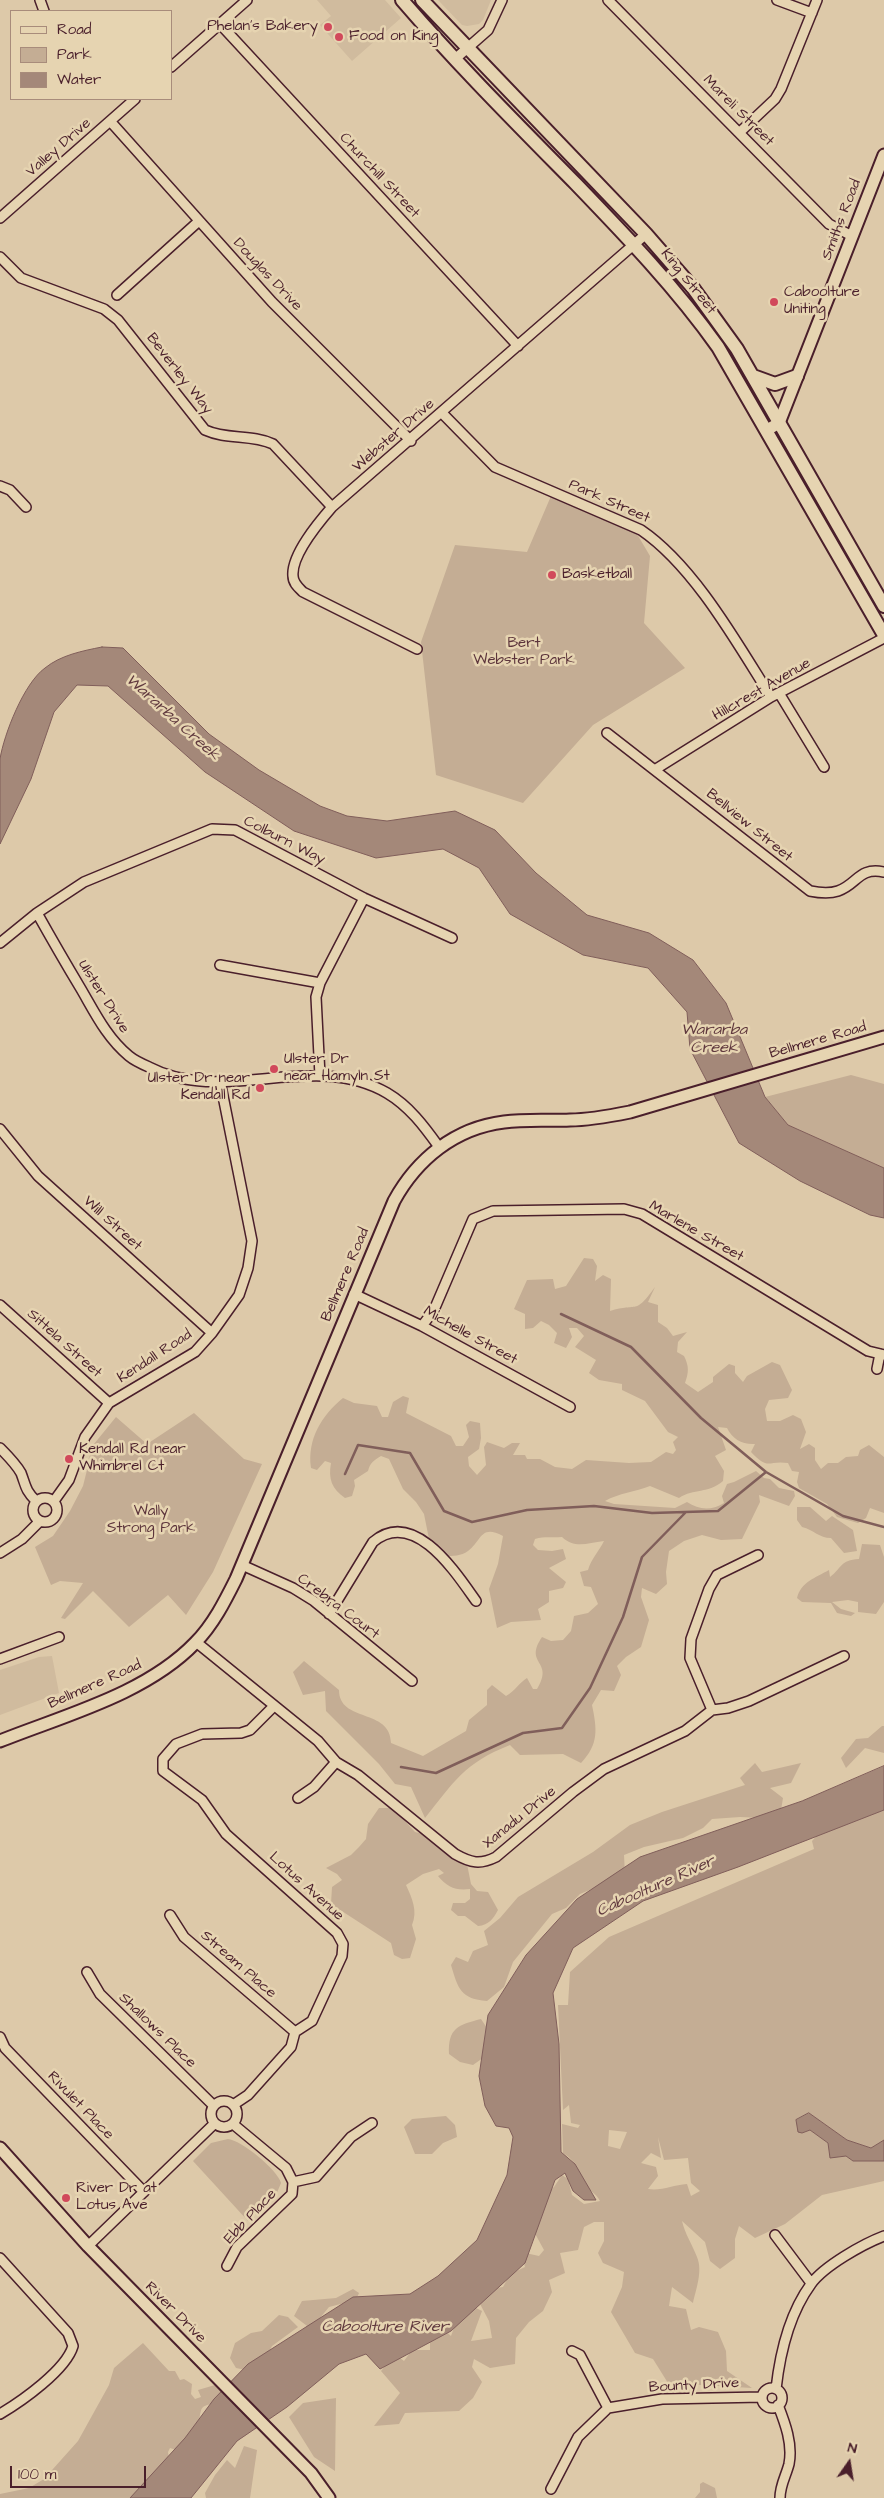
<!DOCTYPE html>
<html>
<head>
<meta charset="utf-8">
<style>
	body { margin:0 }
	#map { position:relative; width:884px; height:2498px; overflow:hidden; background:#ddc9a9; font-family:"Architects Daughter",sans-serif }
	canvas { display:block }
	.legend { position:absolute; left:10px; top:10px; width:162px; height:90px; box-sizing:border-box; background:#e6d4b1; border:1px solid #a88c7b; margin:0; padding:6px 9px; list-style:none; font-size:15px; color:#4a1f2b }
	.legend li { display:flex; align-items:center; gap:10px; height:25px }
	.legend b { width:25px; border:1px solid #a88c7b }
	.north { position:absolute; left:824px; top:2438px; width:50px; height:50px; -webkit-text-stroke:4px #e6d4b1; paint-order:stroke; rotate:13deg; font-size:14px; font-weight:700; line-height:20px; text-align:center; color:#4a1f2b }
	.north::after { content:''; display:block; margin:auto; width:18px; height:22px; background:#4a1f2b; clip-path:polygon(50% 0,100% 100%,50% 72%,0 100%) }
	.scale { position:absolute; left:10px; top:2466px; width:136px; height:22px; box-sizing:border-box; border:2px solid #4a1f2b; border-top:0; padding-left:6px; font-size:15px; line-height:18px; white-space:nowrap; color:#4a1f2b; -webkit-text-stroke:4px #e6d4b1; paint-order:stroke }
</style>
</head>
<body>
<div id="map">
<canvas width="884" height="2498"></canvas>
<ul class="legend">
<li><b style="height:6px;background:#e6d4b1"></b>Road</li>
<li><b style="height:14px;background:#c4ad94"></b>Park</li>
<li><b style="height:14px;background:#a48879"></b>Water</li>
</ul>
<div class="north">N</div>
<div class="scale">100 m</div>
</div>
<script>
const context = document.querySelector('canvas').getContext('2d');
context.lineJoin = 'round';
function paint(path, color) { context.fillStyle = color; context.fill(path, 'evenodd'); }
function trace(path, color, width, dash) { context.strokeStyle = color; context.lineWidth = width; context.lineCap = dash ? 'butt' : 'round'; context.setLineDash(dash || []); context.stroke(path); }
function label(font, color, halo, rows, align = 'center') {
  context.font = font + ' "Architects Daughter",sans-serif'; context.lineWidth = 5; context.setLineDash([]); context.textBaseline = 'middle'; context.strokeStyle = halo; context.fillStyle = color; for (const [text, x, y, turn = 0] of rows) {
    context.save(); context.translate(x, y); context.rotate((+turn || 0) * Math.PI / 180); context.textAlign = isNaN(turn) ? turn : align; if (halo) context.strokeText(text, 0, 0); context.fillText(text, 0, 0); context.restore();
  }
}
const built = new Path2D(`
	M317 0H385L401 18 352 61 320 25 331 16Z
	M438 0H491L483 20 479 24 467 26 462 25Z
	M52 1656 59 1693 0 1715V1670L39 1657Z`);
const green = new Path2D(`
	M551 496 637 534 650 556 644 623 685 668 593 725 523 803 436 775 421 642 455 545 527 552Z
	M851 1075 884 1084V1168L788 1125 765 1097Z
	M584 1258 593 1259 597 1266 595 1281 603 1275 611 1279 610 1311C639 1302 634 1316 655 1287L648 1302 658 1305V1322L667 1328 673 1336 687 1332 678 1342 677 1352 684 1356C689 1366 689 1372 685 1383L698 1392 713 1382V1377L729 1364 735 1366V1373L743 1382 747 1376 772 1362 780 1365 792 1390 788 1398 769 1400 765 1409 767 1421H780L793 1415 801 1419 806 1432 800 1449 809 1444 815 1448V1460L821 1469 828 1463H838L846 1457 858 1456 860 1450 869 1445 884 1457V1513L870 1508 866 1518 858 1523 837 1517 827 1504 799 1488 797 1482 799 1472 792 1471 788 1463C767 1460 769 1471 751 1452L755 1444C743 1445 732 1439 727 1428L718 1427 726 1450 715 1456 724 1471 723 1481C708 1494 694 1488 679 1498L650 1486C635 1492 619 1493 605 1501L614 1504 675 1508 687 1502C699 1510 711 1511 724 1503L722 1496 727 1484 734 1482 756 1471 764 1478 770 1479 779 1488 794 1491 795 1496 789 1506 759 1495 760 1502 742 1539 721 1540 702 1535 684 1541 669 1551 666 1572 667 1584 656 1594 642 1588 641 1597 649 1620 641 1647 626 1657 617 1666 621 1675 614 1691 601 1690 592 1705C597 1729 599 1744 581 1763L563 1754 520 1755 510 1745C464 1763 454 1782 425 1818L411 1787 395 1784 379 1764 326 1711 325 1691 303 1695 293 1672 304 1661 339 1690C339 1723 391 1708 391 1743L423 1756 466 1731 469 1720 487 1705V1690L492 1685 506 1696C515 1691 519 1683 527 1678L533 1689H537C555 1660 523 1665 542 1637L551 1641 563 1640 571 1631 574 1616 588 1613 598 1604 591 1587 584 1586 580 1572 588 1570C591 1559 599 1551 604 1541 587 1543 575 1549 562 1537 552 1538 545 1536 535 1539L533 1545 538 1550 552 1551 563 1549 566 1559 549 1568 566 1582 563 1588 549 1591V1602L538 1609 541 1620 511 1622 497 1628 489 1589 498 1564 503 1536C480 1524 482 1541 468 1551 461 1556 453 1556 445 1556L429 1539 424 1514 416 1502 403 1489 389 1459 381 1456C374 1460 370 1463 368 1471L354 1480 355 1486 352 1496 345 1498C332 1489 328 1479 331 1463L325 1461 317 1470 311 1468C307 1439 322 1415 343 1398L354 1403 377 1406 382 1417H388L393 1402 403 1396 409 1398 406 1413 451 1436 456 1446H463L469 1437 466 1425 470 1421 480 1423 481 1438 479 1449 468 1457 469 1466 477 1475 486 1465 484 1447 487 1442 504 1448 512 1443H520L513 1455H525L527 1459H540L555 1467 572 1469 586 1460 629 1463 651 1462 666 1452 673 1454 676 1450 673 1442 678 1437 668 1432 645 1401 622 1390V1384L599 1380 589 1373 596 1360 575 1347 584 1336 577 1328H569L572 1337 566 1348 554 1343 557 1333 549 1325 541 1321 533 1328 525 1329V1314L514 1309 527 1280 553 1279 555 1289 566 1286Z
	M194 1413 244 1459 262 1464 213 1572 186 1615 168 1595 129 1627 93 1591 65 1619 61 1618 83 1583 60 1581 51 1585 35 1547 53 1536 70 1511 83 1486 87 1470 85 1469 94 1444 116 1417 147 1444Z
	M797 1507H810L826 1521 832 1516 853 1530 857 1551 844 1553 831 1538C819 1538 814 1530 802 1527L797 1520Z
	M862 1544 880 1545 884 1557V1602L876 1614 858 1612V1602L848 1600 832 1602 841 1609 855 1613 851 1616 837 1613 831 1603 802 1602 797 1598C801 1582 815 1578 829 1570L830 1577C842 1568 840 1560 859 1559Z
	M882 1726H884V1753L865 1748 846 1768 841 1758 856 1739 868 1738Z
	M755 1763 762 1772 801 1763 791 1783 770 1788 783 1798 781 1810 762 1818 740 1817 712 1819 703 1828 683 1838 644 1847 624 1855 625 1875 580 1894 566 1908 552 1914 513 1962 504 1987 487 2001C461 1999 458 1989 451 1965L456 1957 468 1962 473 1951 488 1945 484 1931 500 1918 518 1897 593 1852 630 1825 662 1812 745 1785 740 1778Z
	M884 1806V2140L871 2148 847 2140 809 2113 802 2133 810 2130 853 2161H884V2181L822 2195 785 2224 755 2238 739 2226 735 2239V2258L720 2269 710 2261 705 2242 682 2221C685 2234 692 2244 697 2257 703 2271 696 2289 693 2303L672 2287 669 2306 686 2309 691 2330 699 2327 718 2332 726 2351 727 2371 752 2388 668 2383 653 2359 635 2353 611 2312 622 2287 624 2272 603 2263 598 2253 604 2241V2222H594L584 2227 578 2250 560 2253 565 2273 549 2280 552 2292 543 2311 529 2322 516 2338 515 2364 490 2368 474 2359 472 2367 482 2382 473 2398 459 2411 405 2413 399 2424 374 2426 400 2393 381 2371 395 2354 404 2361 412 2350H430V2342L441 2327 451 2336 455 2325 474 2307 482 2311 471 2341 492 2338 489 2321 479 2302 489 2289 503 2287 510 2274 525 2267 521 2252 539 2256 544 2250 532 2228 541 2198 554 2187 562 2175 568 2179 572 2195 584 2204 600 2201C596 2193 588 2190 584 2183 576 2168 579 2164 563 2153L562 2124 578 2128 580 2125 571 2123 569 2105 563 2110 558 2005H568L570 1972 609 1937 814 1849 812 1841 821 1831ZM609 2130 627 2132 620 2149 608 2146ZM658 2137 664 2160 688 2158 691 2183 700 2191 691 2196 687 2184C673 2185 662 2191 648 2189L658 2176 656 2167 641 2163 651 2153 661 2158Z
	M379 1808H393L415 1832 431 1836 440 1844 445 1853 467 1864 471 1884 477 1891 488 1892 498 1910C493 1919 489 1925 478 1926L465 1916H458L451 1910 453 1903H465L470 1899V1889C456 1891 447 1887 438 1876L444 1873 439 1869 423 1874 406 1885C412 1898 418 1911 412 1925L416 1939 410 1958 402 1959 394 1955 391 1943 331 1904 332 1887 342 1880 337 1874 326 1868 351 1855 359 1847 366 1839 368 1824Z
	M481 2019 487 2028V2055L473 2065 460 2062 449 2054C448 2028 458 2025 481 2019Z
	M446 2116 455 2125 457 2137 443 2143 432 2154H415L404 2127 412 2119Z
	M228 2139C241 2140 278 2170 281 2183L276 2195 248 2221 193 2161 211 2143Z
	M353 2289 359 2293 356 2300 329 2307 311 2329 294 2316 302 2301 336 2298Z
	M279 2315 288 2317 298 2327 272 2346 264 2361 251 2371 236 2368 230 2358 235 2343 251 2333 262 2331Z
	M143 2343 169 2371H175L180 2380 184 2379 192 2384 191 2394 195 2399 201 2397 198 2390 215 2385 225 2395 221 2402C195 2407 204 2406 197 2427 194 2436 187 2444 182 2452L170 2448 168 2452 170 2465 143 2495 130 2498H0V2494L29 2488 44 2479 78 2441 109 2385 114 2368Z
	M336 2398 335 2471 314 2457 289 2417 303 2403Z
	M244 2446 257 2450 250 2498H206L205 2493 215 2475 227 2460 235 2468Z
	M703 2482 715 2488 717 2498H695L700 2492V2484Z`);
const water = new Path2D(`
	M102 647 123 648 209 734 259 770 320 806 347 816 387 821 455 811 495 830 536 873 587 915 649 933 693 960 726 1003 765 1097 788 1125 884 1168V1218L870 1215 800 1181 739 1143 690 1049 687 1012 648 968 583 955 510 914 479 868 443 849 376 858 294 831 205 772 108 686 77 685 54 712 31 779 0 844C0 818 0 784 0 759 4 734 24 683 45 668 61 655 82 651 102 647Z
	M884 1766V1810L738 1867 643 1901 573 1948 553 1993 559 2044 561 2152 575 2164 596 2200H584L573 2191 565 2173 555 2180 525 2263 451 2331 380 2369 366 2354 339 2364 287 2407 237 2441 191 2498H130L185 2438 214 2399 248 2364 353 2297 410 2294 438 2276 477 2240 507 2175 513 2137 509 2128 496 2126 485 2106 479 2076 488 2015 526 1955 577 1899 640 1857 802 1801Z
	M809 2113 847 2140 871 2148 884 2140V2161H853L846 2156 830 2158 828 2143 810 2130 802 2133 798 2132 796 2120Z`);
const stream = new Path2D(`
	M561 1314 631 1347 701 1418 766 1472 843 1516 884 1527
	M345 1474 358 1445 410 1453 444 1511 472 1522 527 1510 594 1506 652 1513 718 1511 766 1472
	M401 1767 436 1773 523 1733 562 1728 590 1688 623 1617 642 1557 686 1512`);
const street = new Path2D(`
	M40 0 44 11
	M608 0 829 224 852 236
	M777 0 812 13
	M220 24 518 346
	M455 59 488 30 502 0
	M171 67 247 0
	M110 121 272 302 411 441
	M740 132 775 99 781 89 817 0
	M0 218 135 99
	M0 257 21 278 104 309 118 320 205 430C227 440 251 434 273 444L332 507
	M117 295 199 221
	M442 413 495 467 641 530C694 566 737 643 771 697
	M0 486 10 490 26 507
	M417 649 303 592C298 587 293 583 293 576 291 555 319 522 332 507L646 234
	M779 693 824 767
	M607 733 810 891C820 893 829 894 838 891 858 884 858 867 884 872
	M656 769 771 697 884 638
	M37 913C51 938 66 964 81 989 95 1013 107 1038 129 1056 135 1061 142 1064 149 1067 223 1106 314 1050 387 1093 409 1106 424 1126 439 1147
	M0 943 37 913 84 882 212 829 235 830 364 898 452 938
	M220 965 320 983
	M320 1076 316 997 320 983 364 898
	M0 1129 38 1176 212 1333
	M354 1294 422 1326 570 1407
	M0 1305 109 1403
	M422 1326 434 1310 473 1219 493 1211 624 1209 642 1214 868 1351 884 1355
	M877 1369 880 1354
	M0 1448C7 1455 16 1464 21 1473 26 1486 25 1490 36 1501
	M33 1510a12 12 0 1 1 24 0a12 12 0 1 1-24 0Z
	M54 1501 69 1480 85 1437 109 1403 195 1352 212 1333 239 1295 248 1268 252 1241 220 1081
	M0 1553 22 1539 40 1521
	M242 1565 293 1588 314 1601 412 1681
	M329 1614 373 1542C414 1507 456 1573 476 1601
	M196 1642 318 1741 336 1762 358 1775 455 1854C471 1863 480 1865 496 1857L573 1792 604 1769 685 1731 712 1710 728 1708 749 1701 844 1656
	M0 1659 59 1637
	M712 1710 690 1658 691 1639 709 1589 717 1575 758 1555
	M298 1798 314 1787 336 1762
	M170 1915 184 1937 295 2032
	M87 1972 100 1994 214 2106
	M0 2037 5 2048 144 2192
	M211 2114a13 13 0 1 1 26 0a13 13 0 1 1-26 0Z
	M233 2105 248 2095 291 2047 295 2032 312 2021 342 1956 343 1944 337 1933 226 1834 202 1800 163 1771V1759L176 1744 202 1734 241 1733 250 1730 273 1707
	M293 2182 316 2177 351 2137 372 2123
	M775 2235 811 2283
	M88 2246 214 2124
	M0 2258 68 2333 73 2346C66 2370 22 2401 0 2414
	M227 2266 237 2247 292 2194 293 2182 286 2168 233 2124
	M572 2351 580 2355 608 2408
	M762 2398a10 10 0 1 1 20 0a10 10 0 1 1-20 0Z
	M776 2389C780 2353 789 2314 811 2284 824 2266 863 2244 884 2236
	M778 2405C785 2423 793 2444 789 2464 786 2476 780 2485 780 2498
	M551 2489 578 2437 608 2408 662 2399 762 2397`);
const secondary = new Path2D(`
	M767 430 779 423 884 155
	M0 1741C65 1715 146 1694 195 1643 213 1625 225 1601 236 1579L394 1201C417 1159 455 1128 504 1122 526 1119 548 1121 570 1120 590 1120 610 1116 630 1112L884 1037
	M0 2148 88 2246 311 2473 329 2498`);
const primary = new Path2D(`
	M402 0C457 64 517 124 576 184 627 237 676 288 718 347L884 635
	M422 0 646 234 693 288 737 349 884 606
	M753 376 775 384 797 376`);
const markers = [
	[328,27,5,"#d1495b"],
	[339,37,5,"#d1495b"],
	[774,302,5,"#d1495b"],
	[552,575,5,"#d1495b"],
	[274,1069,5,"#d1495b"],
	[260,1088,5,"#d1495b"],
	[69,1459,5,"#d1495b"],
	[66,2198,5,"#d1495b"]
];
const poiNames = [
	["Phelan's Bakery",318,27,"right"],
	["Food on King",349,37],
	["Caboolture",784,293],
	["Uniting",784,310],
	["Basketball",562,575],
	["Ulster Dr",284,1060],
	["near Hamyln St",284,1077],
	["Ulster Dr near",250,1079,"right"],
	["Kendall Rd",250,1096,"right"],
	["Kendall Rd near",79,1450],
	["Whimbrel Ct",79,1467],
	["River Dr at",76,2189],
	["Lotus Ave",76,2206]
];
const streetNames = [
	["Mareli Street",738,111,45],
	["Valley Drive",59,148,-41],
	["Churchill Street",379,176,47],
	["Smiths Road",842,220,-69],
	["Douglas Drive",267,275,47],
	["King Street",688,282,51],
	["Beverley Way",179,374,52],
	["Webster Drive",394,436,-41],
	["Park Street",609,502,24],
	["Hillcrest Avenue",762,690,-30],
	["Bellview Street",749,826,39],
	["Colburn Way",284,841,27],
	["Ulster Drive",103,997,58],
	["Bellmere Road",818,1041,-16],
	["Will Street",112,1224,42],
	["Marlene Street",696,1232,30],
	["Bellmere Road",346,1275,-67],
	["Michelle Street",470,1336,29],
	["Sittela Street",64,1344,42],
	["Kendall Road",155,1357,-33],
	["Crebra Court",338,1607,37],
	["Bellmere Road",95,1685,-24],
	["Xanadu Drive",520,1818,-39],
	["Lotus Avenue",306,1887,42],
	["Stream Place",238,1965,41],
	["Shallows Place",157,2031,44],
	["Rivulet Place",80,2106,46],
	["Ebb Place",251,2217,-47],
	["River Drive",175,2313,45],
	["Bounty Drive",694,2386,-3]
];
const parkNames = [
	["Bert",524,644],
	["Webster Park",524,661],
	["Wally",151,1512],
	["Strong Park",151,1529]
];
const waterNames = [
	["Wararba Creek",172,718,42],
	["Wararba",714,1031],
	["Creek",714,1049],
	["Caboolture River",656,1887,-24],
	["Caboolture River",385,2328]
];
paint(built, '#d0bb9e');
paint(green, '#c4ad94');
paint(water, '#a48879');
trace(water, '#805e5a', 1);
trace(stream, '#805e5a', 2.5);
trace(street, '#4a1f2b', 12);
trace(secondary, '#4a1f2b', 15);
trace(primary, '#4a1f2b', 16);
trace(street, '#e6d4b1', 9);
trace(secondary, '#e6d4b1', 11);
trace(primary, '#e6d4b1', 12);
for (const [x, y, r, color] of markers) { const dot = new Path2D(); dot.arc(x, y, r, 0, 2 * Math.PI); context.fillStyle = color; context.fill(dot); trace(dot, '#e6d4b1', 2); }
label('15px', '#4a1f2b', '#e6d4b1', poiNames, 'left');
label('15px', '#4a1f2b', '#e6d4b1', streetNames);
label('15px', '#5c343b', '#e6d4b1', parkNames);
label('italic 16px', '#60393e', '#e6d4b1', waterNames);
</script>
</body>
</html>
